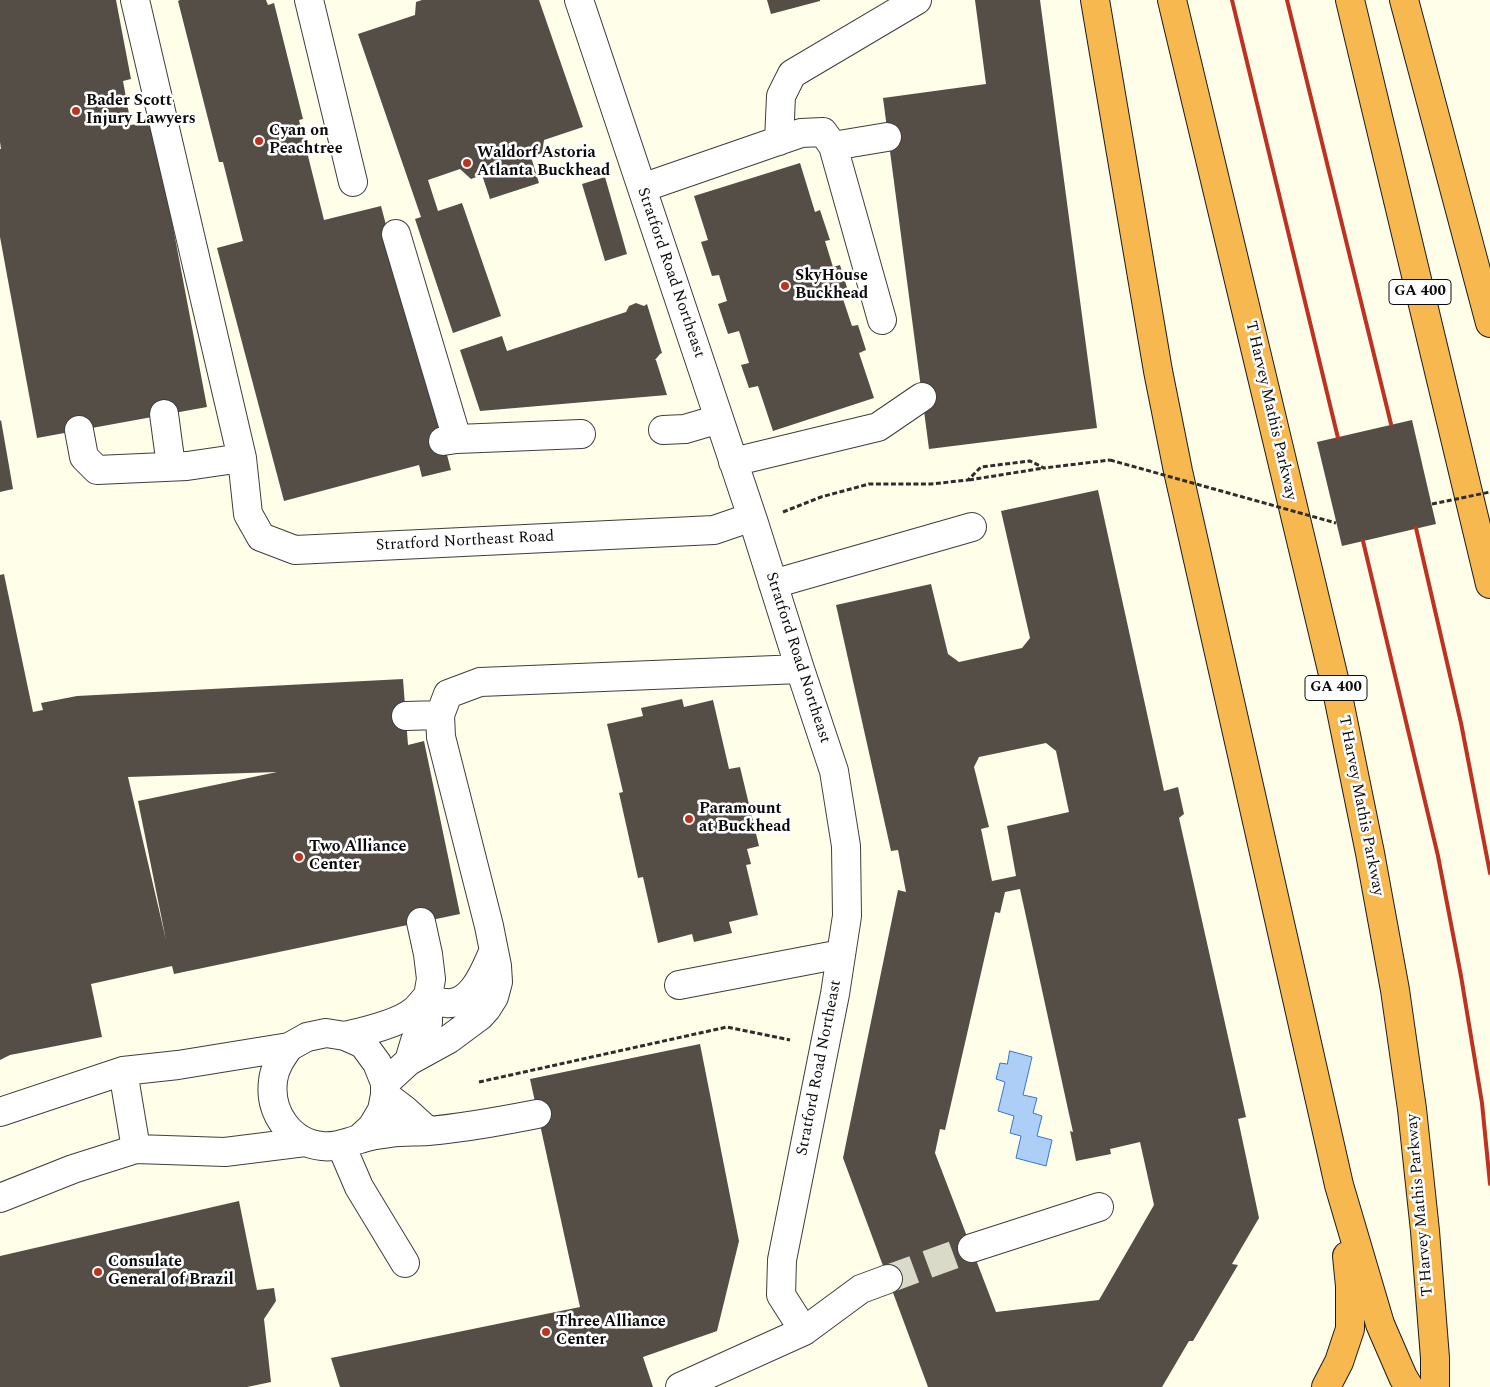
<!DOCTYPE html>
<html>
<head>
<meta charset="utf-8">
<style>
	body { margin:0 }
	canvas { display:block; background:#fffee9 }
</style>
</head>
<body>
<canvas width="1490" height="1387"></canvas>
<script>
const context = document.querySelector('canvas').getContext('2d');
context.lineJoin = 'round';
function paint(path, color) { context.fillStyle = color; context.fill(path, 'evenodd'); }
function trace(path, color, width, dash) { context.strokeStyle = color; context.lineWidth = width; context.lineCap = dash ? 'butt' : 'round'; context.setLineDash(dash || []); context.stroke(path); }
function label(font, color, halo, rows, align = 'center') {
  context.font = font + ' Spectral,serif'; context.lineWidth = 5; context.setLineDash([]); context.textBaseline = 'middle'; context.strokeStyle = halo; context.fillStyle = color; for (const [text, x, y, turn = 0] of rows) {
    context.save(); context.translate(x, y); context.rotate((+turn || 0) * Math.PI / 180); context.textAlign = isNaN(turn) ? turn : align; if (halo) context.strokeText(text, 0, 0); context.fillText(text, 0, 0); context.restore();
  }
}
const water = new Path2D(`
	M1010 1051 1032 1057 1023 1095 1037 1098 1033 1113 1042 1116 1037 1136 1052 1140 1046 1166 1016 1158 1021 1136 1010 1133 1014 1116 998 1111 1005 1082 996 1079 1000 1063 1007 1064Z`);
const building = new Path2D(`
	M0 0H116L131 79 123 81 131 125 153 121 207 407 37 438 0 237V149H1L0 142Z
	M180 0H266L268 5 274 3 303 119 299 120 324 220 381 206 451 470 422 477 419 465 284 501 217 248 243 241 223 162H219L178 1Z
	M422 0H539L583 127 544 140 542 153 531 157 539 183 490 199 482 175 471 179 460 169 428 180 438 211 462 203 501 316 453 333 415 219 421 217 358 34 415 15 416 2Z
	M767 0H820V1L771 14Z
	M975 0H1040L1097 428 929 449 883 98 986 84Z
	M800 163 815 212 820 210 830 240 825 241 833 267 840 265 850 297 843 299 852 326 858 325 866 350 859 353 874 398 773 431 758 386 749 388 741 365 749 363 739 331 728 334 718 304 727 301 719 275 712 276 701 242 708 240 694 196Z
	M605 177 627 254 605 261 582 184Z
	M636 303 644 306 647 304 662 353 660 354 655 360H656L667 395 480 411 460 350 502 336 507 351 626 312 629 306Z
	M1 420 13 489 0 492V421Z
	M1412 420 1436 524 1342 546 1317 442Z
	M1098 490 1164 791 1178 787 1184 814 1179 818 1246 1117 1238 1119 1259 1218 1232 1264 1238 1265 1193 1341H1189L1162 1387H928L843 1158 898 890 906 892 898 850 891 851 836 605 931 584 948 654 959 662 1022 648 1030 638 1001 511ZM1046 743 1056 751 1069 812 1007 826 1016 876 992 881 981 829 989 827 974 767 979 757ZM1020 889 1069 1114 1073 1132 1070 1131 1076 1161 1111 1154 1110 1149 1140 1142 1154 1205 1099 1300 996 1312 935 1153 940 1129 945 1130 995 912 1000 913 1005 892Z
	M4 574 33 712 43 710 41 703 77 696 403 679 408 745 424 741 460 914 174 974 172 966 91 984 102 1037 10 1055 0 1060V575ZM277 772 138 801 166 940 128 777Z
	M682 699 684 707 713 700 729 769 740 767 759 846 747 849 751 864 746 865 758 915 729 922 732 933 694 942 692 934 658 943 643 877 638 878 619 793 623 792 607 724 643 716 641 708Z
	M700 1044 739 1241 717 1331 643 1357 653 1387H340L331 1358 580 1307 530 1079Z
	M239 1201 257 1290 274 1288 276 1301 264 1319 271 1382 247 1387H0V1256Z`);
const minorTunnel = new Path2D(`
	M888 1279 972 1248`);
const path = new Path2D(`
	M969 480 1044 468
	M783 512 821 497 869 484H931L968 480 981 467 1030 461 1044 468 1110 460
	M479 1082 727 1027 790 1040`);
const minor = new Path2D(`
	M135 0 242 458 248 514 261 537 295 550 714 530 752 517
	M309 0 353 182
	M579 0 754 523 800 669 834 771 846 846 847 916 835 994 782 1260 781 1295 804 1331
	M779 141 781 96 792 74 917 0
	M833 146 887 137
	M642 188 801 133 823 132 833 146 882 320
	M396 234 457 439
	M164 414 171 466
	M79 430 84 457 97 470 187 466 242 458
	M663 430 685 429 719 419
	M443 441 457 439 581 434
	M733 462 878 427 922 397
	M773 584 972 527
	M406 716 440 715
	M679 985 841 954
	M428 996C433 999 440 1003 446 1003 472 1006 485 970 493 952
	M345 1036C363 1032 400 1023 414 1011 419 1007 423 1001 428 996
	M289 1047C282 1057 274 1068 273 1081 269 1112 290 1143 322 1146 336 1148 347 1142 360 1139 369 1136 380 1134 390 1133 402 1131 415 1132 428 1131 465 1128 501 1121 537 1114
	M409 1061 415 1041 428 1023V996L431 979 428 954 421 922
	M123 1071 136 1149
	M385 1083 409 1061 449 1039 480 1016 487 1008 494 997 498 982 497 966 489 926 441 737 440 715 448 694 480 682 800 669
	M385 1095 406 1111 428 1131
	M0 1112 123 1071 178 1065 289 1047 307 1037 326 1033 345 1036 363 1044 377 1063 385 1083V1095L382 1110 372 1127 359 1139
	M341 1145 359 1187 405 1263
	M0 1198 73 1169 136 1149 225 1152 305 1142
	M972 1248 1099 1207
	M680 1387 804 1331 861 1289 888 1279`);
const highway = new Path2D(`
	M1095 0 1158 371 1178 471 1339 1185 1380 1324 1403 1377 1409 1387
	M1172 0 1337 691 1370 853 1395 990 1412 1109 1425 1231 1435 1358V1387
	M1350 0 1490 584
	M1404 0 1490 323
	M1326 1387 1339 1362 1350 1329V1286L1347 1256`);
const rail = new Path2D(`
	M1232 0 1338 438
	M1287 0 1391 424
	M1416 528 1461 723 1490 873
	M1363 541 1438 856 1461 976 1482 1103 1490 1184`);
const pathBridge = new Path2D(`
	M1110 460 1336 523
	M1432 504 1490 492`);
const markers = [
	[76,111,5,"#bc3421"],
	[259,141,5,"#bc3421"],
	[467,163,5,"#bc3421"],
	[785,286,5,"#bc3421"],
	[689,819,5,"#bc3421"],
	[299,857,5,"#bc3421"],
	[98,1272,5,"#bc3421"],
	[546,1332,5,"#bc3421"]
];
const shields = [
	[1420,292,62],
	[1336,688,62]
];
const shieldNames = [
	["GA 400",1420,292],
	["GA 400",1336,688]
];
const poiNames = [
	["Bader Scott",86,102],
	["Injury Lawyers",86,120],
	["Cyan on",269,132],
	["Peachtree",269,150],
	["Waldorf Astoria",477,154],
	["Atlanta Buckhead",477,172],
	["SkyHouse",795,277],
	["Buckhead",795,295],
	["Paramount",699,810],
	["at Buckhead",699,828],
	["Two Alliance",309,848],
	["Center",309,866],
	["Consulate",108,1263],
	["General of Brazil",108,1281],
	["Three Alliance",556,1323],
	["Center",556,1341]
];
const streetNames = [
	["Stratford Road Northeast",670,273,71],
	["T Harvey Mathis Parkway",1270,411,77],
	["Stratford Northeast Road",465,542,-3],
	["Stratford Road Northeast",797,658,72],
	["T Harvey Mathis Parkway",1360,806,79],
	["Stratford Road Northeast",820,1068,-79],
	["T Harvey Mathis Parkway",1421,1205,-95]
];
paint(water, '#adcff7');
trace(water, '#3377cf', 1);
paint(building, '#544e47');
trace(minorTunnel, '#dadac8', 28, [28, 14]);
trace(minor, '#3e3e3e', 30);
trace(highway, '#1c1c1c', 30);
trace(path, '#2d2d2d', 3, [5, 2.5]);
trace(minor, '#fff', 28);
trace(highway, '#f7b84f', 28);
trace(rail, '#bc3421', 4);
trace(pathBridge, '#2d2d2d', 3, [5, 2.5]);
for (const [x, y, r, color] of markers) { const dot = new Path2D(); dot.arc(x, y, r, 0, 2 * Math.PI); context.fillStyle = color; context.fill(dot); trace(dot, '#fff', 2); }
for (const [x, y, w] of shields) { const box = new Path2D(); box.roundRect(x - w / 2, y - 12.5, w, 25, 4); context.fillStyle = '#fff'; context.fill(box); trace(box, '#0b0b0b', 1); }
label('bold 15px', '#0b0b0b', null, shieldNames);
label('bold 16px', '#0b0b0b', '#fff', poiNames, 'left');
label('16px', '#0b0b0b', '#fff', streetNames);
</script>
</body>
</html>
